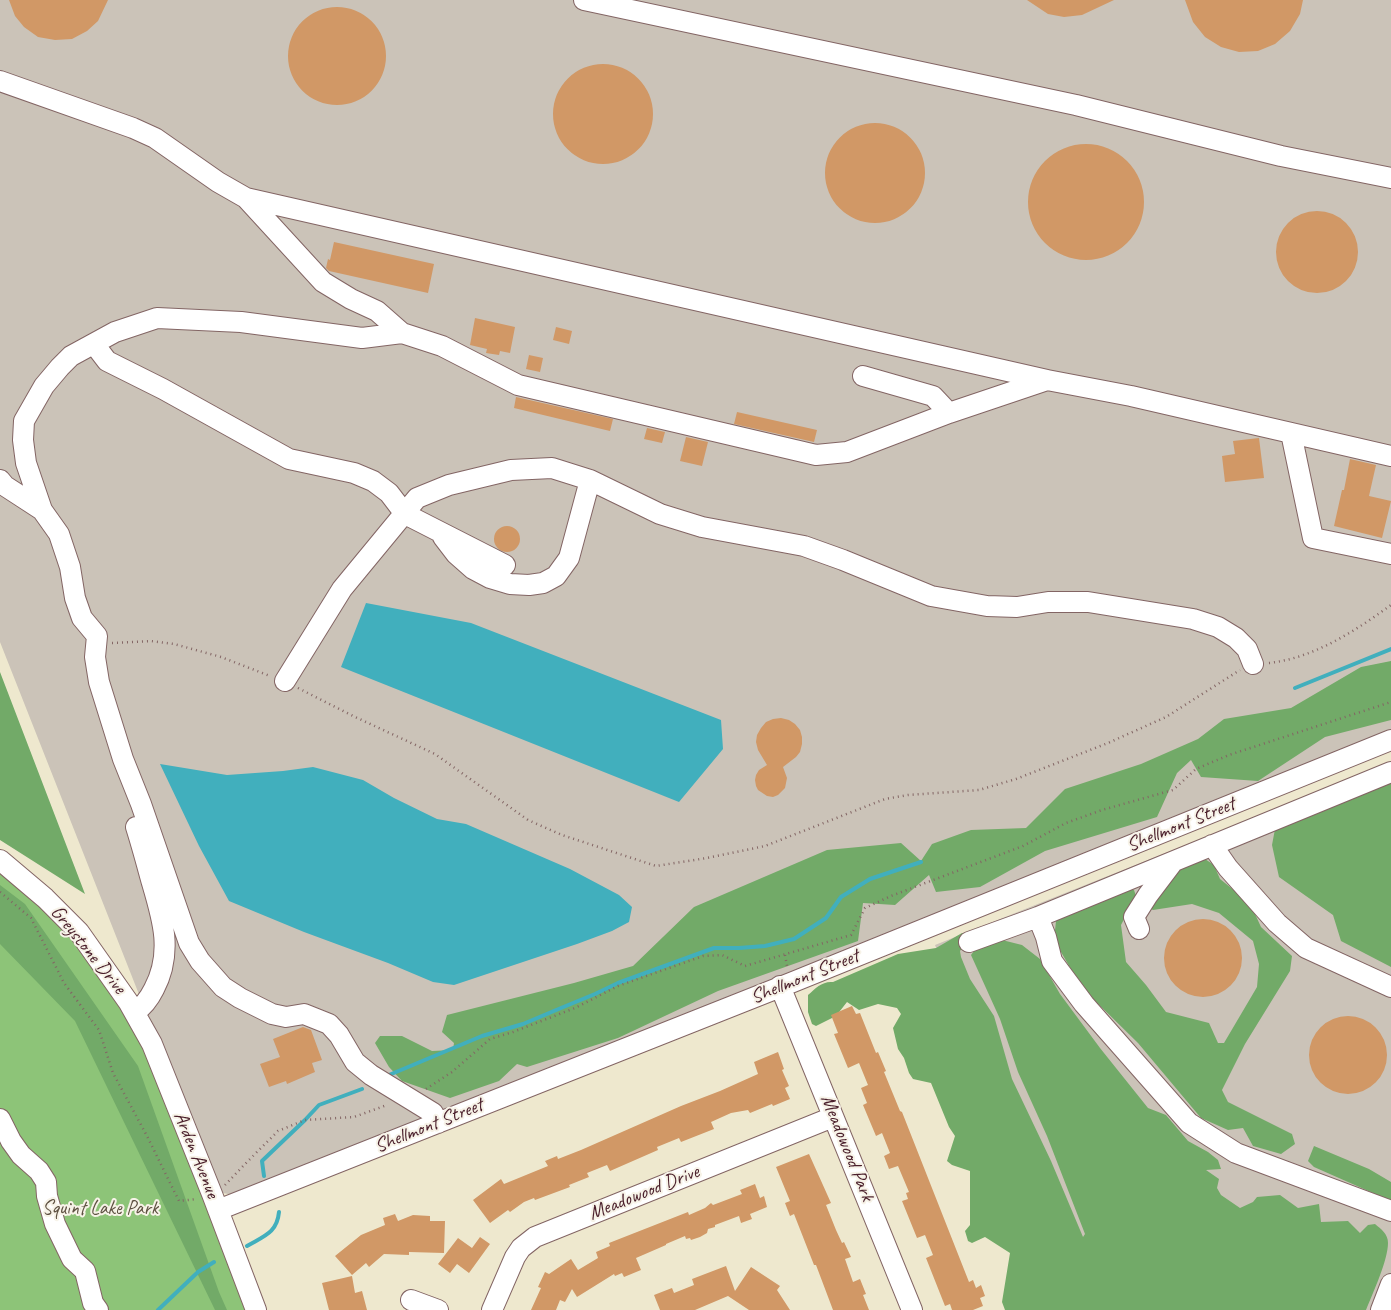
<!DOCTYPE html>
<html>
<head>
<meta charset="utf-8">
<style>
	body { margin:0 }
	canvas { display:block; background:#eee8ce }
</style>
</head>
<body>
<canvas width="1391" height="1310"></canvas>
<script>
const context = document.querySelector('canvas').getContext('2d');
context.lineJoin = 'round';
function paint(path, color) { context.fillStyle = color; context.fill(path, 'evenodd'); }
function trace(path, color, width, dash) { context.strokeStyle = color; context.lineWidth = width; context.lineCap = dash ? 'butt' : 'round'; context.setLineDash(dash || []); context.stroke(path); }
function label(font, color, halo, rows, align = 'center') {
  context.font = font + ' Caveat,sans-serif'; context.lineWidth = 4; context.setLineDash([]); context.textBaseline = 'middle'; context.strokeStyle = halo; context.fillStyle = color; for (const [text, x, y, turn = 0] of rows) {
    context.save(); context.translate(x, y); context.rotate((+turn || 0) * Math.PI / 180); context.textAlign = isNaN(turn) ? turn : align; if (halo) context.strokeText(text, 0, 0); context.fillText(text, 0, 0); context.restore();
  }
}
const industrial = new Path2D(`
	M0 0H1391V732L789 975 233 1195 223 1193 213 1182 0 642Z
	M1391 763V1310H1082L935 945Z`);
const green = new Path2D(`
	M0 870 65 929 128 1016 149 1058 247 1310H0Z`);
const forest = new Path2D(`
	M1391 661V720L1325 737 1258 781 1201 777 1191 760 1177 773 1157 817 1045 851 980 887 936 892 929 875 895 905 863 903 858 941 718 991 618 1038 527 1067 517 1064 499 1081 450 1098 402 1081 389 1067 375 1043 380 1036H402L432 1051 453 1050 454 1043 442 1032 447 1015 574 983 633 966 694 907 827 850 901 843 921 861 932 844 971 830 1026 828 1065 789 1141 764 1198 739 1224 719 1291 708 1361 667Z
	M0 672 85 894 0 840Z
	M1391 779V967L1341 941 1333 915 1279 877 1272 845 1275 829Z
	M1205 859 1214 865 1220 879 1250 903 1261 927 1292 956 1290 971 1245 1044 1222 1090 1228 1102 1292 1134 1295 1144 1281 1154 1253 1146 1243 1128 1228 1130 1201 1118 1138 1043 1082 988 1054 940 1056 921 1091 900 1128 887 1134 890 1136 896 1121 925 1126 962 1146 985 1166 1012 1209 1023 1218 1043H1224L1257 987 1259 964 1253 941 1219 913 1192 904 1153 910 1148 907 1171 876 1188 861Z
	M0 885 25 904 138 1066 219 1292 227 1310H215L75 1021 0 944Z
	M962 933H964C969 940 965 945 960 951L961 957 970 979 994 1016 1012 1079 1051 1161 1083 1237 1085 1234 1047 1136 1018 1072 1000 1019 971 955 978 946 1002 940 1022 945 1040 959 1060 994 1100 1048 1148 1108 1166 1115 1188 1141 1208 1152 1218 1160 1221 1169 1206 1170 1219 1179 1217 1188 1221 1195 1240 1208 1253 1202 1257 1197 1280 1195 1298 1208 1319 1204 1321 1222 1348 1221 1360 1233 1368 1225 1375 1224C1381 1229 1388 1234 1388 1243 1388 1260 1373 1293 1366 1310H1005L1002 1302 1010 1253 985 1237 972 1243 968 1241 965 1231 970 1225V1171L952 1165 947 1161 955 1136 949 1127 931 1083 913 1079 909 1073 904 1058 898 1049 893 1028 901 1014 897 1008 878 1004 859 1010 847 1002 836 1016 816 1026 812 1024 808 1012V995C816 988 822 981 833 982L898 954 936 948Z
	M1314 1146 1369 1169 1391 1182V1201L1314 1167 1308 1161Z`);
const water = new Path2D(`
	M366 603 471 623 721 720 723 749 679 802 341 667Z
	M160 764 227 775 283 771 313 767 363 780 394 798 437 819 466 824 570 869 619 895 632 907 629 922 612 931 577 944 454 985 433 982 388 963 304 932 229 901 199 846Z`);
const stream = new Path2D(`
	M1295 688 1391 649
	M389 1075 482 1036 523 1024 561 1008 595 994 618 983 714 948H739L765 946 794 939 826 918 841 897 870 879 921 862
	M264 1176 262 1161 305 1120 319 1105 362 1089
	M247 1246C264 1236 277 1233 279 1212
	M158 1310 198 1272 214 1262`);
const building = new Path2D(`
	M9 0H108L98 21 87 31 72 39 55 40 38 37 24 27 15 16Z
	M1027 0H1114L1082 15 1064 17 1048 14Z
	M1185 0H1303L1300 14 1290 31 1275 44 1258 51 1239 52 1221 47 1205 37 1193 22Z
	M288 56a49 49 0 1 1 98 0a49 49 0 1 1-98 0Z
	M553 114a50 50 0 1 1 100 0a50 50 0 1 1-100 0Z
	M825 173a50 50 0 1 1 100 0a50 50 0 1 1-100 0Z
	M1028 202a58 58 0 1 1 116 0a58 58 0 1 1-116 0Z
	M1276 252a41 41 0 1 1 82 0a41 41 0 1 1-82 0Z
	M334 242 434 264 428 293 329 271 326 268 328 259 330 260Z
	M475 318 515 327 510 353 500 351 499 355 486 353 487 349 470 345Z
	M556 327 572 331 569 344 553 340Z
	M529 355 543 358 540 372 526 369Z
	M516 397 613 419 610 431 514 408Z
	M737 412 817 430 814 442 734 424Z
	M647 428 665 432 662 443 644 439Z
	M686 437 708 442 702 466 680 461Z
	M1259 438 1264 478 1225 482 1222 456 1235 454 1233 441Z
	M1350 459 1376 465 1369 496 1391 501 1382 538 1334 526 1342 490H1344Z
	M494 539a13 13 0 1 1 26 0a13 13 0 1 1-26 0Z
	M781 718 789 720 795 724 800 730 802 737V744L800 752 796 757 783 767 787 778 785 788 778 795 773 797 767 796 758 790 756 786 755 780 756 775 759 770 767 765 758 750 756 742 757 735 761 728 766 722 773 719Z
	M1164 958a39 39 0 1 1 78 0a39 39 0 1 1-78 0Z
	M852 1006 856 1014 860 1013 876 1053 878 1052 886 1071 884 1072 900 1111 902 1112 969 1282 973 1280 976 1288 981 1285 985 1296 980 1298 983 1306 973 1310H952L950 1304 945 1306 926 1258 933 1255 925 1235 917 1238 902 1201 908 1199 906 1193 909 1192 898 1166 889 1169 884 1156 890 1153 882 1133 876 1136 863 1105 867 1103 861 1088 868 1085 859 1063 848 1068 834 1034 838 1033 831 1015Z
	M1309 1055a39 39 0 1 1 78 0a39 39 0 1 1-78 0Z
	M303 1027 311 1030 322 1060 312 1063 315 1072 287 1084 286 1081 269 1087 260 1064 280 1057 273 1039Z
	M778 1052 784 1069 782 1070 789 1086 785 1088 790 1099 773 1106 772 1104 750 1113 748 1110 731 1113 711 1122 714 1129 681 1142 679 1138 657 1147 658 1150 610 1171 607 1165 587 1173 589 1177 569 1185 570 1187 535 1200 534 1198 524 1202 510 1212 508 1210 490 1223 473 1200 501 1179 504 1184 548 1166 545 1161 557 1156 558 1159 581 1150 681 1106 720 1091 758 1074 754 1062Z
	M809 1154 831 1203 826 1205 836 1230 842 1243 844 1242 851 1257 845 1259 853 1282 860 1279 866 1294 863 1295 869 1310H833L816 1265H814L794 1214 790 1216 785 1203 790 1201 776 1167Z
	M755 1184 760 1198 764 1196 767 1207 750 1214 752 1219 741 1223 739 1216 715 1225V1227L708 1229 707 1233 700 1237 691 1240 690 1238 686 1239 685 1236 666 1244V1245L636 1258 641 1270 624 1277 622 1273 615 1276 614 1274 577 1297 572 1289 565 1302 560 1300 556 1310H531L541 1288 538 1287 545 1272 549 1274 571 1259 578 1270 598 1258 596 1252 610 1246 609 1243 688 1212 689 1215 705 1208 711 1203 713 1205 742 1194 740 1190Z
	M395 1214 398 1221 413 1215 430 1216V1221H445L444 1253 409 1252V1255L384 1254 369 1267 366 1263 352 1275 335 1256 361 1235 385 1225 383 1218Z
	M480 1237 490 1244 469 1273 457 1264 450 1273 438 1264 458 1238 472 1248Z
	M726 1266 735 1291 751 1267 780 1286 777 1290 790 1310H749L728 1296 695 1310H660L654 1295 672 1288 674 1293 694 1285 692 1279Z
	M352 1276 355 1293 362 1291 367 1310H329L322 1283Z`);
const path = new Path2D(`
	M112 643 151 641 174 644 221 657 270 676
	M1269 663C1314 658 1355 631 1391 605
	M298 688 353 716 435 754 528 820 562 835 656 866 707 858 765 846 885 799 908 795 979 790 1016 779 1108 743 1166 717 1240 670
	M0 892 31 918 64 983 99 1030 113 1073 147 1136 179 1201 197 1199
	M785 955 787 966
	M426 1089 452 1072 490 1039 513 1032 575 1008 618 986 703 956 722 955 745 966 851 935 865 908 891 896 1023 846 1066 823 1102 810 1173 790 1196 769 1229 755 1391 702
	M225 1185 248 1161 278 1131 305 1120 354 1117 387 1105`);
const minor = new Path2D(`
	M584 0 1076 105 1281 156 1391 178
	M0 81 133 128 155 138 218 182 246 198 1047 380 1131 396 1391 456
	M246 198 323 282 351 299 377 311 402 333
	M94 344 107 361 163 389 289 459 354 473 373 481 389 493 405 514 505 565
	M863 376 933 396 949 413
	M1291 433 1313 538 1391 554
	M0 480 5 486 42 510
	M443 537 456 554 473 569 490 578 510 584 529 585 543 583 556 576 569 558 590 480
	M285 681 342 589 417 498 449 485 511 470 552 468 590 480 660 514 702 527 804 546 843 560 931 596 987 606 1017 607 1048 602H1088L1193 619 1218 627 1236 638 1247 649 1253 664
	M1212 845 1228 868 1277 923 1306 948 1391 987
	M0 860 45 898 79 932 129 1003 152 1044 212 1194 256 1310
	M1038 917 1046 937 1052 961 1084 1004 1189 1123 1236 1153 1391 1211
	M1139 929 1134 917 1148 895 1173 862
	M969 942 1038 917 1391 772
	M780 986 912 1310
	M135 1012C144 1006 149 999 154 989 173 953 163 920 152 883 147 865 142 846 136 827
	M0 1119 11 1141 21 1155 39 1171 46 1182 47 1196 55 1224 72 1259 85 1271 93 1303 98 1310
	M438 1123 433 1113 371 1075 355 1062 339 1035 329 1024 304 1014 286 1017 272 1014 240 998 223 987 200 961 189 943 141 804 123 759 99 682 95 657 97 636 82 618 75 598 70 567 59 534 42 510 26 463 23 440 24 421 44 386 60 367 71 356 115 332 157 318 241 322 362 338 402 333 442 346 518 385 816 455 847 452 949 413 1047 380
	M218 1210 793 982 1391 740
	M411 1300 438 1310
	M492 1310 515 1257 521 1248 535 1237 833 1117
	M1381 1310 1391 1284`);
const streetNames = [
	["Shellmont Street",1181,825,-22],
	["Greystone Drive",88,950,51],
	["Shellmont Street",805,977,-22],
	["Shellmont Street",429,1126,-22],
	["Meadowood Park",847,1148,68],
	["Arden Avenue",196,1155,68],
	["Meadowood Drive",644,1193,-22]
];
const parkNames = [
	["Squint Lake Park",100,1209]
];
paint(industrial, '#cbc3b8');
paint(green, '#8dc478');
paint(forest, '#72aa68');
paint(water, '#41afbd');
trace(stream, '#41afbd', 4);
paint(building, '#d19866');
trace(minor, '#836564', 22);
trace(path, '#836564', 2.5, [1, 4]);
trace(minor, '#fff', 20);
label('20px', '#4a1f2b', '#f7f3e8', streetNames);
label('20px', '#5e5142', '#f7f3e8', parkNames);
</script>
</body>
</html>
